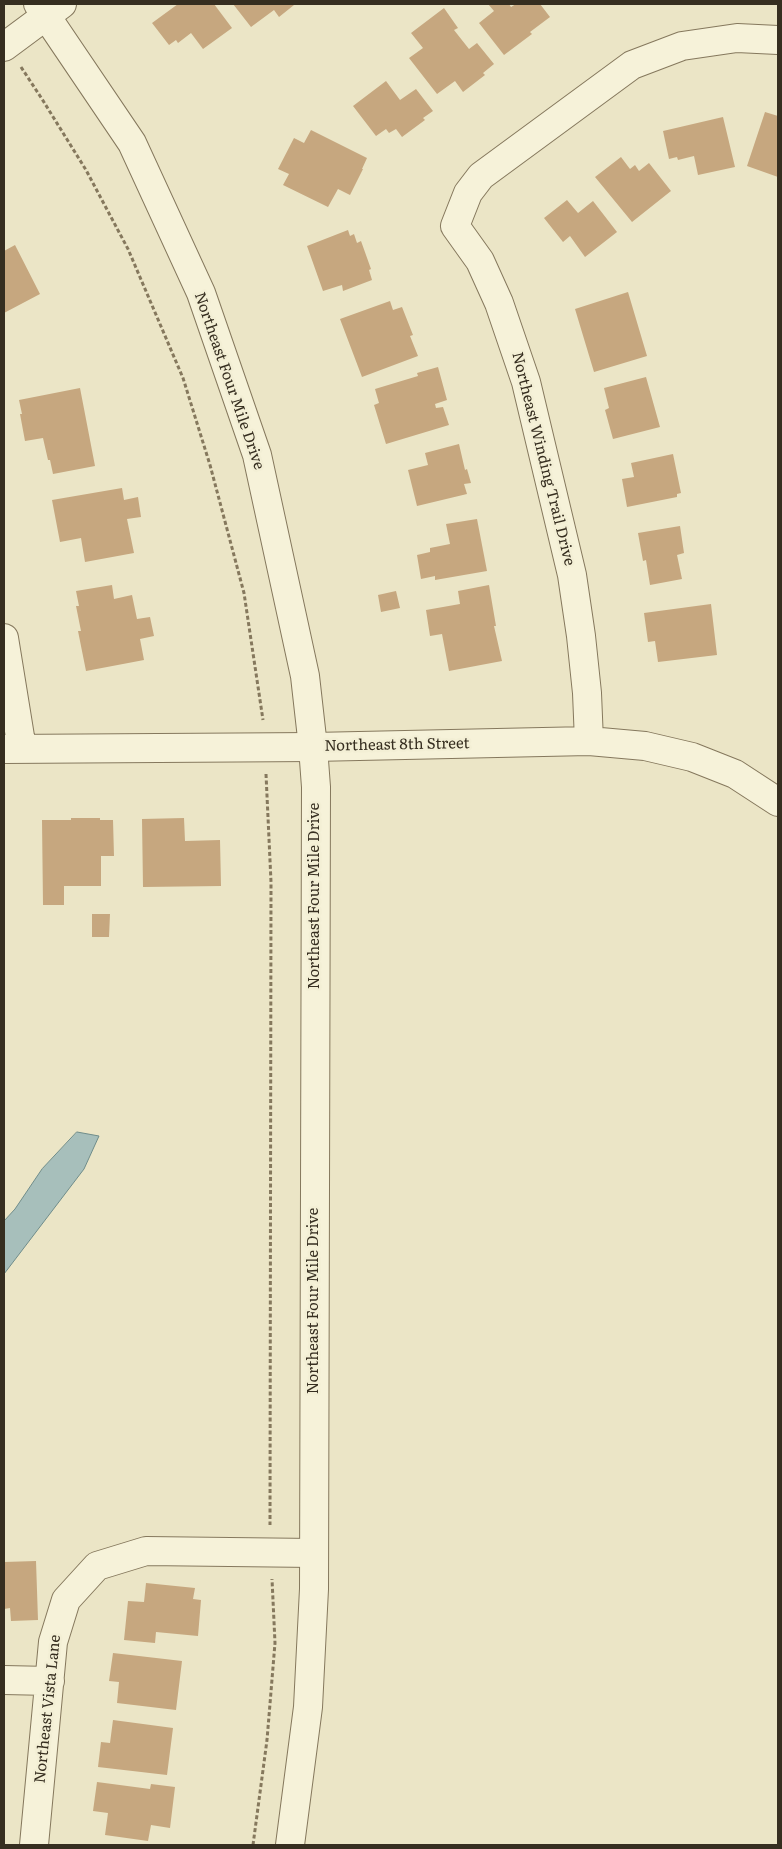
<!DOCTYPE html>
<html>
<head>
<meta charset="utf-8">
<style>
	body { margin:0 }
	#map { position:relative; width:782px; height:1849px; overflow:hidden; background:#ebe5c6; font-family:Literata,serif }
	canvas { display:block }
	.frame { position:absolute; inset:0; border:5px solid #362e20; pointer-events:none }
</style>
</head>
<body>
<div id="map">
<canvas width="782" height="1849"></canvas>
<div class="frame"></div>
</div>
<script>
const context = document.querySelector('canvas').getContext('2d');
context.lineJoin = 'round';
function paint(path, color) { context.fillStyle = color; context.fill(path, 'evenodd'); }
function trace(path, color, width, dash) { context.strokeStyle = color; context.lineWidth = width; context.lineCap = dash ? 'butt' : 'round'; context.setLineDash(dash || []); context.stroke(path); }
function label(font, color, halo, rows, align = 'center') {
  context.font = font + ' Literata,serif'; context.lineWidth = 5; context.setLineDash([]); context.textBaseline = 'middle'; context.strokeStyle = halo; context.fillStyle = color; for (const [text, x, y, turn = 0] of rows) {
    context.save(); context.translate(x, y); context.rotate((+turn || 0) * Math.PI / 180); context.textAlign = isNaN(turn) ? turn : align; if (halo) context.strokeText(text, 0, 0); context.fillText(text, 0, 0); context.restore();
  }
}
const water = new Path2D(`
	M77 1132 99 1136 84 1169 4 1274V1221L15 1209 42 1169Z`);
const building = new Path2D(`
	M178 4H214L232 28 203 49 191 33 178 43 176 40 169 45 152 23Z
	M233 4H293L294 5 279 17 274 10 251 27Z
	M488 4H509L511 7 516 4H540L550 17 530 32 532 34 504 55 479 23 494 11Z
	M444 8 458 28 454 30 469 49 477 43 494 64 483 73 485 75 463 92 455 81 437 94 409 58 423 48 411 33Z
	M386 81 400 100 416 89 433 111 423 118 425 120 402 137 396 129 389 133 386 129 376 136 353 106Z
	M765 112 778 116V177L747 166Z
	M723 117 735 167 698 175 694 156 678 160 677 157 669 159 663 131Z
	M311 130 367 158 362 169H363L350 195 338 189 328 207 283 185 289 174 278 169 294 138 304 143Z
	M621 157 630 169 635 165 639 171 649 163 671 191 632 222 595 177Z
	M567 200 578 213 593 201 617 232 585 257 570 236 563 242 544 218Z
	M348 230 350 236 354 234 357 243 361 241 371 269 369 270 372 280 343 291 342 285 323 291 307 246Z
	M15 245 40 294 4 313V251Z
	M628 292 647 356 594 372 575 309Z
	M390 301 393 310 402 307 413 335 410 336 418 356 362 377 340 319Z
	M438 367 447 400 435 404 436 408 443 407 449 425 386 444 374 405 379 403 375 389 418 376 417 373Z
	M646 377 660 427 613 439 605 410 609 408 604 388Z
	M80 388 95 466 53 474 50 460H48L43 438 25 441 20 414H22L19 400Z
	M459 444 465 470 467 469 471 483 464 484 467 494 417 506 408 470 428 465 425 453Z
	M673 454 681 493 677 494V497L627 507 622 479 634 477 631 463Z
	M122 488 124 500 138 497 141 517 127 519 134 553 85 562 81 538 60 542 52 500Z
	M477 519 487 571 435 580V576L421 579 417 555 430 552V548L450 544 446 524Z
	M680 526 684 553 677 555 682 579 650 585 646 560 643 561 638 533Z
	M112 585 114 599 132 595 137 619 150 617 154 636 140 639 144 660 86 671 78 631H81L76 606H79L76 591Z
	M489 585 496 626H494L502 661 449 671 442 634 430 636 426 610 460 604 458 591Z
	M396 591 400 608 381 612 378 595Z
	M711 604 717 655 658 662 655 641 648 642 644 613Z
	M71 818H100V820H113L114 856H101V886H64V905H43L42 820H71Z
	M184 818 185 841 220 840 221 886 143 887 142 819Z
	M92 914H110L109 937H92Z
	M36 1561 38 1620 11 1621 10 1608 4 1609V1562Z
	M146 1583 195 1588 193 1599 201 1600 198 1636 156 1632 155 1643 124 1640 128 1601 144 1602Z
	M113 1653 182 1661 176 1710 117 1703 119 1682 109 1681Z
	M113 1720 173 1728 167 1775 98 1767 101 1742 110 1743Z
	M97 1782 150 1789 151 1784 175 1787 170 1828 151 1825 148 1841 105 1835 108 1813 93 1811Z`);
const path = new Path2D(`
	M21 67 42 99 86 170 128 249 183 378 210 465 244 593 263 720
	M266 774 271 882 270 1525
	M253 1845 267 1740 275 1643 272 1579`);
const minor = new Path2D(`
	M4 47 62 4
	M4 638 22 749
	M589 741 587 693 581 636 572 575 526 382 499 303 480 261 455 226 468 193 481 176 632 65 682 46 737 38 778 40
	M4 749 313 747 589 741 645 746 692 757 735 774 778 802
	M4 1680 50 1681
	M34 1845 53 1642 66 1600 97 1566 146 1551 314 1553`);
const tertiary = new Path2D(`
	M38 4 132 143 201 293 257 455 305 676 313 747 316 787 314 1589 308 1707 290 1845`);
const streetNames = [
	["Northeast Four Mile Drive",229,381,71],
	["Northeast Winding Trail Drive",543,459,76],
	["Northeast 8th Street",397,745,-1],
	["Northeast Four Mile Drive",315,896,-90],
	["Northeast Four Mile Drive",314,1301,-90],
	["Northeast Vista Lane",48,1709,-84]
];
paint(water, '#a7bfbb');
trace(water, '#6f8c8a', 1);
paint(building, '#c6a77f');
trace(minor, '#85785d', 30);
trace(tertiary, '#85785d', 30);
trace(path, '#85785d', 3, [4, 2.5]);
trace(minor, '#f6f2d9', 28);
trace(tertiary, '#f6f2d9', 28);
label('15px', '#362e20', '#f3efd5', streetNames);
</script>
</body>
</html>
